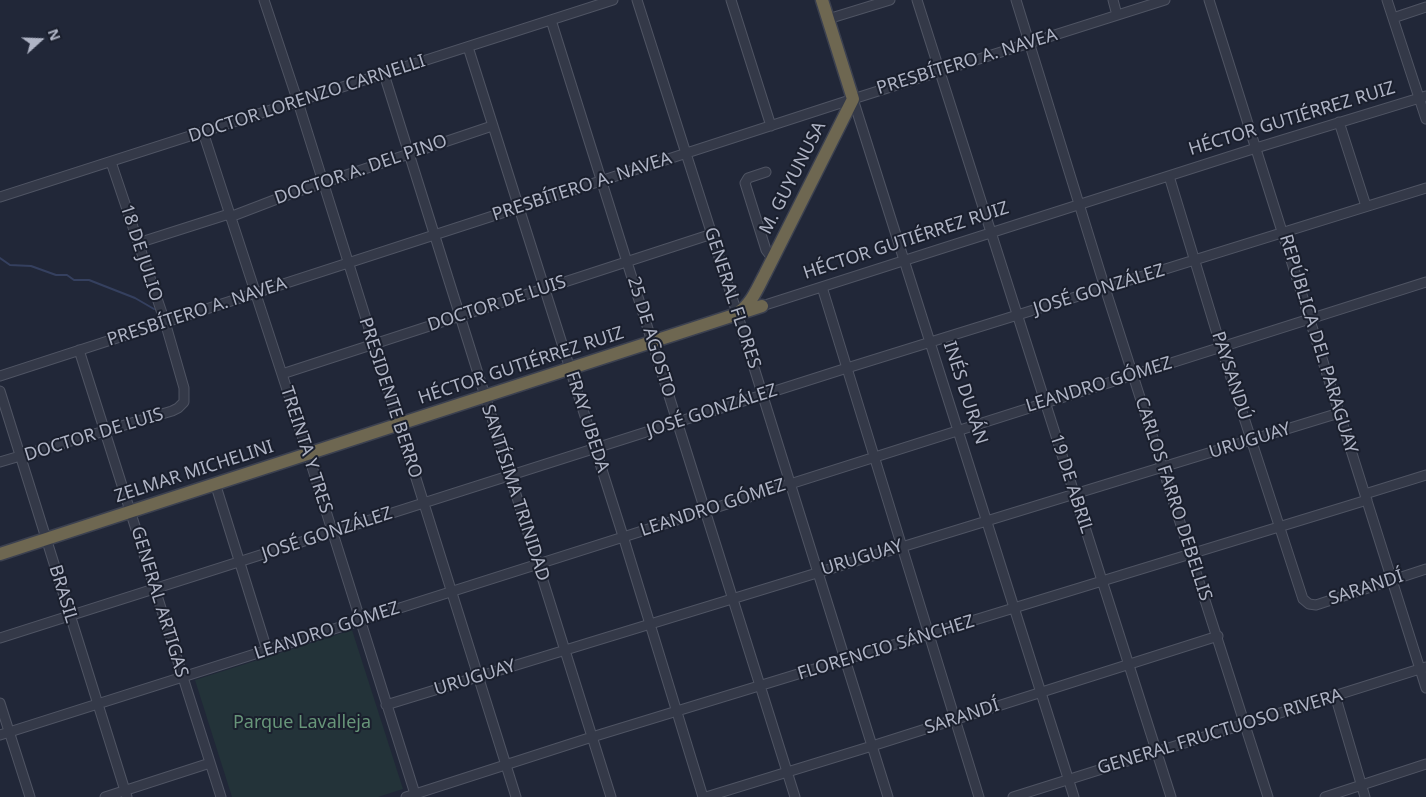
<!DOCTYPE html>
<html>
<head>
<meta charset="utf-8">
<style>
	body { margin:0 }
	#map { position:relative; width:1426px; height:797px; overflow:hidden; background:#212738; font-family:"Noto Sans",sans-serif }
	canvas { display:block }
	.north { position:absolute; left:15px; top:15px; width:50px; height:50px; -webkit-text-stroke:4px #1a1f2d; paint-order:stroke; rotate:70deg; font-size:14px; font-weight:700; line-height:20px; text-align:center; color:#afb4c5 }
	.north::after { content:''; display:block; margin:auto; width:18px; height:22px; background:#afb4c5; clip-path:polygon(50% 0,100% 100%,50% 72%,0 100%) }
</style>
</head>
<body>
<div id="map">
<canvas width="1426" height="797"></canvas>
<div class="north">N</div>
</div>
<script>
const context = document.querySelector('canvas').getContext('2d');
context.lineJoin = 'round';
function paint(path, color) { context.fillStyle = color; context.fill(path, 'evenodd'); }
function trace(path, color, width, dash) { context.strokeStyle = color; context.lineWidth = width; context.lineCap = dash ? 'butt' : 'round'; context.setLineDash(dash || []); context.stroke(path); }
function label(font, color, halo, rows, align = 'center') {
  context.font = font + ' "Noto Sans",sans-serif'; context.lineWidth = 4; context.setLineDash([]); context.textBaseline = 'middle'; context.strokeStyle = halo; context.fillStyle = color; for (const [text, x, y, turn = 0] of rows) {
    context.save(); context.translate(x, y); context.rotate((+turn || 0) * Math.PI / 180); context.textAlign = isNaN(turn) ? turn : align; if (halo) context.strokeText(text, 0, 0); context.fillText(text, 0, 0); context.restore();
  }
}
const green = new Path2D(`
	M352 630 403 789 378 797H232L195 680Z`);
const stream = new Path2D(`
	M0 258 10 265 31 266 56 275H67L74 280H89L135 298 154 309`);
const minor = new Path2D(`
	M264 0 298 102 516 797
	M637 0 737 313 888 797
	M731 0 771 126
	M917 0 1171 797
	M1016 0 1105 288 1268 797
	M1113 0 1117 15
	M1209 0 1426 688
	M1387 0 1426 119
	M1393 18 1426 7
	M828 19 890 0
	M551 20 795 797
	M468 47 623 536 703 797
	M384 74 611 797
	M853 99 1074 797
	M1339 122 1366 206
	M203 132 308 454 416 797
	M766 172 748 178 745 183 766 250 772 258
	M1169 176 1221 347 1303 599 1309 604 1316 605 1426 569
	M0 197 613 0
	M230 217 290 194 492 126
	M138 243 229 214
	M822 287 979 797
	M762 306 1256 148 1426 96
	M79 350 221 797
	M282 374 712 234
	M0 376 853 99 1165 0
	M0 391 127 797
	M0 462 172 411 178 408 184 402V388L165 322 111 162
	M215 483 267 650
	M1365 494 1426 475
	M0 638 847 368 1426 188
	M1335 695 1365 797
	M0 703 30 797
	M386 705 1339 413
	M0 735 1426 282
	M105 797 210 763
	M406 797 592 737 1367 500
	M706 797 872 746 1218 636
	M1013 797 1426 667
	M1325 797 1426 764`);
const highway = new Path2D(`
	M739 312C752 303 758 287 765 274L853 99 822 0
	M0 554 762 306`);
const streetNames = [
	["PRESBÍTERO A. NAVEA",967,62,-17],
	["DOCTOR LORENZO CARNELLI",307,99,-18],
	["HÉCTOR GUTIÉRREZ RUIZ",1292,119,-17],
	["DOCTOR A. DEL PINO",361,170,-19],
	["M. GUYUNUSA",793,178,-63],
	["PRESBÍTERO A. NAVEA",582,187,-18],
	["HÉCTOR GUTIÉRREZ RUIZ",906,241,-18],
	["18 DE JULIO",141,253,72],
	["JOSÉ GONZÁLEZ",1099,290,-17],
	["GENERAL FLORES",732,298,72],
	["DOCTOR DE LUIS",497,304,-18],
	["PRESBÍTERO A. NAVEA",197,312,-18],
	["25 DE AGOSTO",651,337,73],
	["REPÚBLICA DEL PARAGUAY",1318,344,73],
	["HÉCTOR GUTIÉRREZ RUIZ",521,366,-18],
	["PAYSANDÚ",1231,376,72],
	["LEANDRO GÓMEZ",1099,385,-17],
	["INÉS DURÁN",965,393,72],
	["PRESIDENTE BERRO",390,398,72],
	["JOSÉ GONZÁLEZ",712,411,-18],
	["FRAY UBEDA",587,422,72],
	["DOCTOR DE LUIS",94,435,-17],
	["URUGUAY",1250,441,-17],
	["TREINTA Y TRES",306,450,72],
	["ZELMAR MICHELINI",194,472,-18],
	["19 DE ABRIL",1071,484,72],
	["SANTÍSIMA TRINIDAD",515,493,72],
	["CARLOS FARRO DEBELLIS",1173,499,72],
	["LEANDRO GÓMEZ",713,508,-18],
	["JOSÉ GONZÁLEZ",327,534,-18],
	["URUGUAY",862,558,-17],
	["SARANDÍ",1366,588,-18],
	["BRASIL",63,594,73],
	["GENERAL ARTIGAS",159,602,73],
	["LEANDRO GÓMEZ",327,631,-18],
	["FLORENCIO SÁNCHEZ",886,648,-17],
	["URUGUAY",475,678,-17],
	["SARANDÍ",962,717,-18],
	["GENERAL FRUCTUOSO RIVERA",1220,732,-17]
];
const parkNames = [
	["Parque Lavalleja",302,723]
];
paint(green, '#233339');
trace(stream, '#35405f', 2);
trace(minor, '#4f5463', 11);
trace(highway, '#3c4150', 15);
trace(minor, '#343948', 9);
trace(highway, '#6e6751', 12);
label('18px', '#afb4c5', '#1a1f2d', streetNames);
label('18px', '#679579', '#1a1f2d', parkNames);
</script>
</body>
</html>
